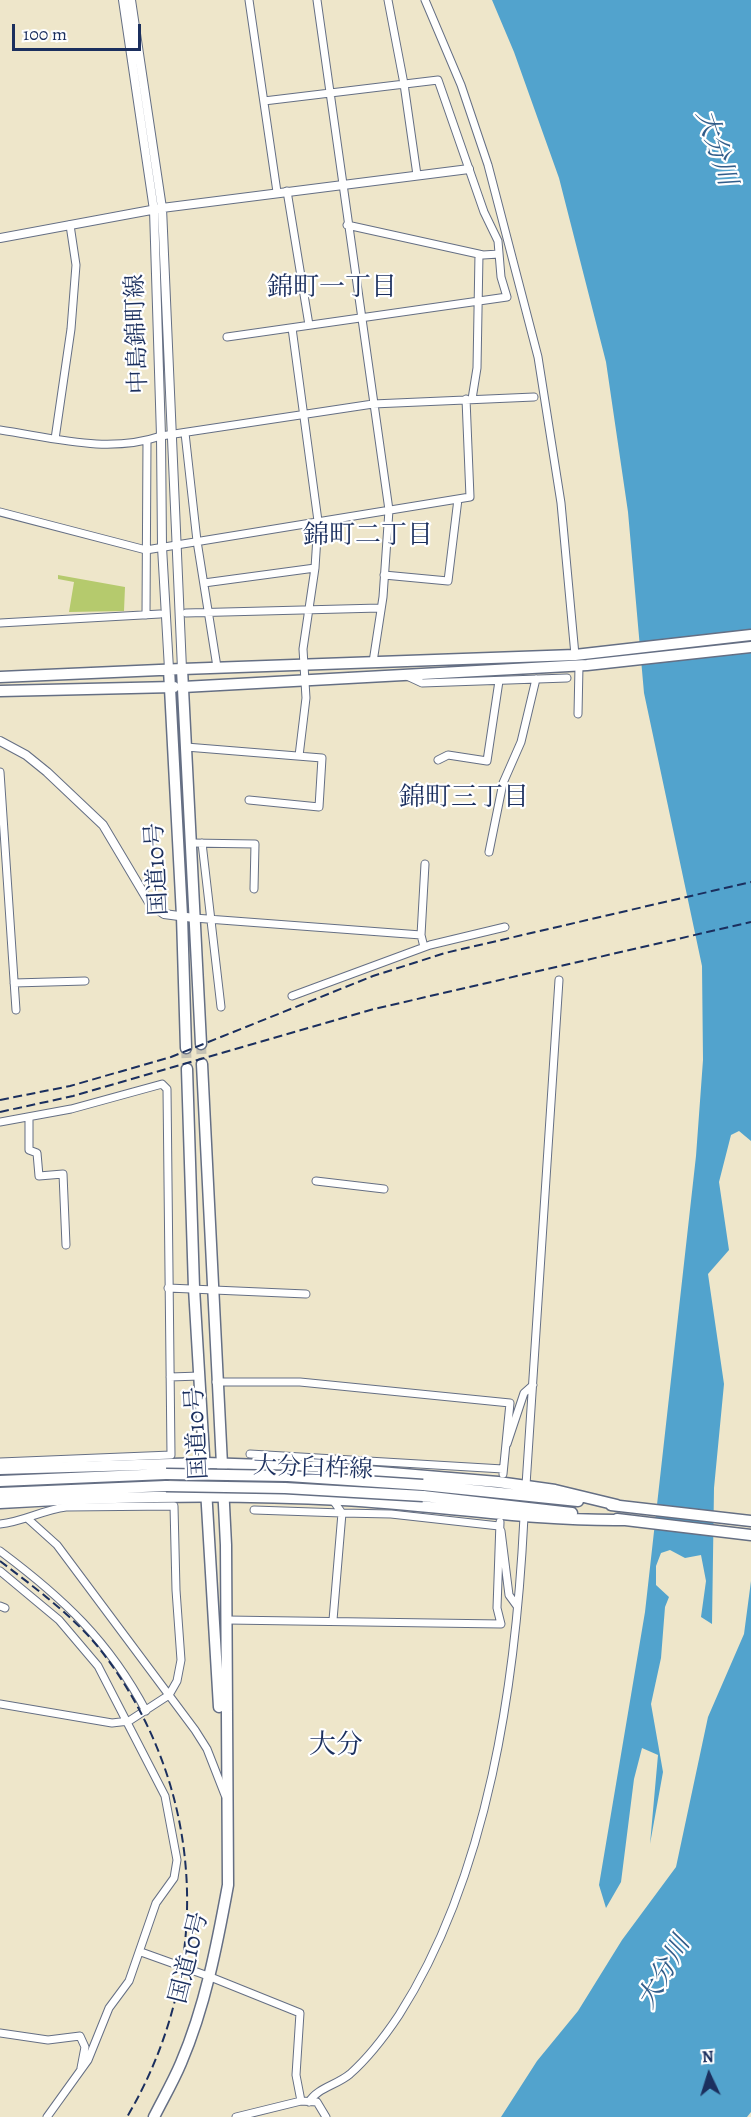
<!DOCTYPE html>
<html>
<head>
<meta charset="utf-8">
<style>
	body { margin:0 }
	#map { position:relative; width:751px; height:2117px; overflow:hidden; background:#eee6ca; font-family:Alegreya,serif }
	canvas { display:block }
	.north { position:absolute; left:679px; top:2045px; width:60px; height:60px; -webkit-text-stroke:4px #fff; paint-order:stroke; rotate:356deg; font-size:16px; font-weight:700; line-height:24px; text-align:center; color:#1b2f5e }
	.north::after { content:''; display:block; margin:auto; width:21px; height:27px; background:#1b2f5e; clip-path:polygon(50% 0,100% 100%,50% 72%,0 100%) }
	.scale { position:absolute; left:12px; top:24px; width:129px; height:27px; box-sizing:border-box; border:3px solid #1b2f5e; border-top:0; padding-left:8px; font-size:18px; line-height:21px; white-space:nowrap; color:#1b2f5e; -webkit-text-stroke:4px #fff; paint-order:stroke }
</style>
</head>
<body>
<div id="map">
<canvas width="751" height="2117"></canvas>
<div class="north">N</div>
<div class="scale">100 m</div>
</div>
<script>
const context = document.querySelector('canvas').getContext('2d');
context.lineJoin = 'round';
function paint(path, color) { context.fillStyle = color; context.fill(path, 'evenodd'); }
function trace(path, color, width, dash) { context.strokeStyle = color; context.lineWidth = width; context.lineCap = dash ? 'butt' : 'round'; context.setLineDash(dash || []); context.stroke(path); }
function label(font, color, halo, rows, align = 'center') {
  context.font = font + ' Alegreya,"Noto Serif JP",serif'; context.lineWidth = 4.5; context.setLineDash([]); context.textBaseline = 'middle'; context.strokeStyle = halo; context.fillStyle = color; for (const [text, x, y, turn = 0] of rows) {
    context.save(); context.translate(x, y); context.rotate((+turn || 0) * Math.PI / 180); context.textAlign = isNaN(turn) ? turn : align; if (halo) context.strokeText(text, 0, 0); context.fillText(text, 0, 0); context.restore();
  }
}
const green = new Path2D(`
	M58 575 125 587 124 611 69 612 74 582 58 579Z`);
const water = new Path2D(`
	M492 0H751V1141L739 1131 731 1135 719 1182 729 1250 708 1274 724 1384 714 1488 712 1624 701 1617 706 1581 701 1555 685 1558 670 1550 661 1553 656 1566V1585L669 1597 665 1607 661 1658 651 1704 663 1772 650 1844 658 1755 642 1748 634 1779 621 1882 606 1908 599 1885 645 1612 696 1156 703 1060 702 966 644 693 628 512 606 362 559 178 514 52Z
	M751 1581V2112L747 2117H501L537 2061 578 2011 622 1940 676 1867 708 1717 744 1634Z`);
const trunkTunnel = new Path2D(`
	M201 1044 202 1064
	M186 1048 187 1069`);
const minor = new Path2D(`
	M249 0 277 192
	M317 0 389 510 383 597 373 662
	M388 0 404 84 417 175
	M425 0 461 85 488 165 538 357 561 503 575 655
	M287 191 309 325
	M347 225 483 255 499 254
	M292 328 318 521 315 568 303 649 306 698 299 756
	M227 337 507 297 501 277 498 241 484 212 438 80 264 101
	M472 399 477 368 479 254
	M0 430C54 438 108 454 161 436L373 404 534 397
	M185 433 197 541 217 667
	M55 439 71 329 76 265 70 225
	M0 512 146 550 470 497 466 399
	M384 575 448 581 458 499
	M204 583 315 568
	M186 613 380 608
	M146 615 147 441
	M0 623 160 614
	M407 676 422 683 567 678
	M578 714 579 666
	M186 747 322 758 319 807 249 800
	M438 760 448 755 487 761 499 681
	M0 772 16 1010
	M191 843 255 844 254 889
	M202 843 221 1007
	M489 852 503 783 521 742 536 679
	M194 918 421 935
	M424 947 421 935 425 864
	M14 983 85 981
	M292 996 430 945 505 927
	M29 1117V1150L37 1153 39 1176 63 1174 66 1245
	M0 1122 71 1109 162 1084 167 1089 171 1455 0 1462
	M316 1181 384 1189
	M168 1288 306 1294
	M170 1377 200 1376
	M216 1382H300L510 1403 503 1474
	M507 1444 524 1393 533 1385
	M250 1454 503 1469
	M526 1485 559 980
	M332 1499 342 1513 391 1514 499 1526
	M254 1510 342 1513 333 1620
	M27 1518 57 1545 195 1730 207 1749 225 1795
	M0 1524C23 1522 42 1510 66 1507L174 1506 176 1590 181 1660 177 1681 169 1695 129 1721 112 1723 0 1704
	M501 1531 509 1595 517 1606
	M0 1551C63 1598 109 1641 146 1711
	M0 1571 59 1620 98 1666 165 1796 177 1860 174 1878 156 1903 129 1981 109 2008 88 2060 47 2117
	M0 1606 5 1608
	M227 1620 501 1624 497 1608 500 1522
	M141 1952 208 1976 300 2013 296 2075 301 2101
	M0 2033 48 2040 80 2036 85 2047 81 2068
	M309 2102C317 2088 337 2085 350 2074 368 2058 385 2036 399 2015 489 1874 516 1681 524 1517
	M236 2117 301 2101 317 2102 326 2117`);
const tertiary = new Path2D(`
	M123 0 154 210 161 436 162 547 169 669
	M131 0 162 208 182 669
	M0 238 162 208 469 169
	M0 741 26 755 47 772 103 825 150 904 164 914 194 918`);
const primary = new Path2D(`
	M182 669 575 655 751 635
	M183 687 587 665 751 647
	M0 1469 206 1463 320 1467 498 1482 555 1490 617 1505
	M0 1481 166 1474
	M423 1485 578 1501
	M0 1493 166 1486
	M423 1496 572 1513
	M0 1503C114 1496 228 1494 342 1500 436 1505 529 1521 623 1520
	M611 1505 751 1521
	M617 1519 751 1535`);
const trunk = new Path2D(`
	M169 669 182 916 186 1048
	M0 677 182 669 201 1044
	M0 691 174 687
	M187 1069 194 1288 219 1707
	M154 2117C163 2099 173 2082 181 2063 205 2007 217 1945 228 1885L226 1545 202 1064`);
const rail = new Path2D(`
	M0 1100 70 1086 171 1057 373 976 445 953 751 882
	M0 1112 73 1096 374 1009 751 922
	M0 1561C34 1587 72 1615 99 1648 207 1786 215 1968 127 2117`);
const primaryBridge = new Path2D(`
	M166 1474 288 1476 423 1485
	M166 1486 285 1488 423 1496`);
const streetNames = [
	["中島錦町線",138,334,-92],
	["国道10号",158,869,-93],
	["国道10号",198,1433,-93],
	["大分臼杵線",313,1469,2],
	["国道10号",190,1958,-76]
];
const waterNames = [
	["大分川",715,148,72],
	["大分川",665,1973,-60]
];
const neighbourhoodNames = [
	["錦町一丁目",332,289],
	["錦町二丁目",368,537],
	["錦町三丁目",464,799]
];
const quarterNames = [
	["大分",336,1746]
];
paint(green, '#b5ca6d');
paint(water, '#52a3cd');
trace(trunkTunnel, '#c4c1b4', 10, [10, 5]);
trace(minor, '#656f84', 9);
trace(tertiary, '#656f84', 10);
trace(primary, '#656f84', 13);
trace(trunk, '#656f84', 13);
trace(minor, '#fff', 7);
trace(tertiary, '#fff', 8);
trace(primary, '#fff', 10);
trace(trunk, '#fff', 10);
trace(rail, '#1b2f5e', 2, [9, 4.5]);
trace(primaryBridge, '#656f84', 13, []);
trace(primaryBridge, '#fff', 10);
label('24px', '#1b2f5e', '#fff', streetNames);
label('italic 26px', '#315d8a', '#fff', waterNames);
label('26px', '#1b2f5e', '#fff', neighbourhoodNames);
label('27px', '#1b2f5e', '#fff', quarterNames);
</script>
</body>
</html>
